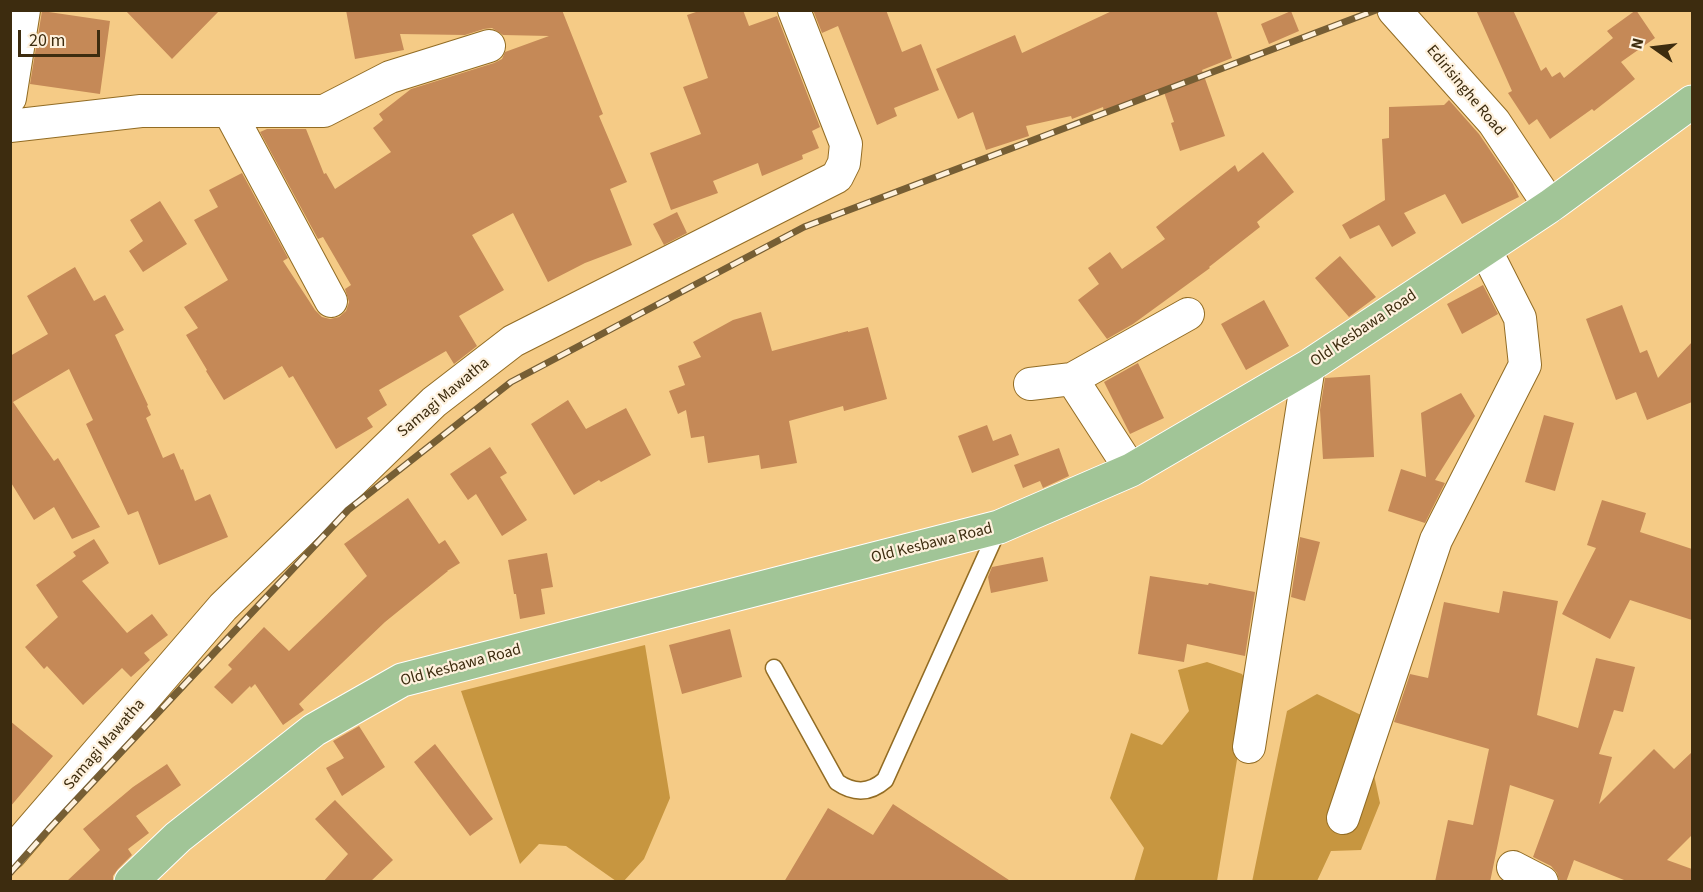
<!DOCTYPE html>
<html>
<head>
<meta charset="utf-8">
<style>
	body { margin:0 }
	#map { position:relative; width:1703px; height:892px; overflow:hidden; background:#f5cb86; font-family:"Source Sans 3",sans-serif }
	canvas { display:block }
	.frame { position:absolute; inset:0; border:12px solid #3d2c0f; pointer-events:none }
	.north { position:absolute; left:1625px; top:18px; width:60px; height:60px; -webkit-text-stroke:4px #fef1dd; paint-order:stroke; rotate:284deg; font-size:16px; font-weight:700; line-height:24px; text-align:center; color:#3d2c0f }
	.north::after { content:''; display:block; margin:auto; width:21px; height:27px; background:#3d2c0f; clip-path:polygon(50% 0,100% 100%,50% 72%,0 100%) }
	.scale { position:absolute; left:18px; top:30px; width:82px; height:27px; box-sizing:border-box; border:3px solid #3d2c0f; border-top:0; padding-left:8px; font-size:18px; line-height:21px; white-space:nowrap; color:#3d2c0f; -webkit-text-stroke:4px #fef1dd; paint-order:stroke }
</style>
</head>
<body>
<div id="map">
<canvas width="1703" height="892"></canvas>
<div class="frame"></div>
<div class="north">N</div>
<div class="scale">20 m</div>
</div>
<script>
const context = document.querySelector('canvas').getContext('2d');
context.lineJoin = 'round';
function paint(path, color) { context.fillStyle = color; context.fill(path, 'evenodd'); }
function trace(path, color, width, dash) { context.strokeStyle = color; context.lineWidth = width; context.lineCap = dash ? 'butt' : 'round'; context.setLineDash(dash || []); context.stroke(path); }
function label(font, color, halo, rows, align = 'center') {
  context.font = font + ' "Source Sans 3",sans-serif'; context.lineWidth = 4.5; context.setLineDash([]); context.textBaseline = 'middle'; context.strokeStyle = halo; context.fillStyle = color; for (const [text, x, y, turn = 0] of rows) {
    context.save(); context.translate(x, y); context.rotate((+turn || 0) * Math.PI / 180); context.textAlign = isNaN(turn) ? turn : align; if (halo) context.strokeText(text, 0, 0); context.fillText(text, 0, 0); context.restore();
  }
}
const green = new Path2D(`
	M645 645 670 798 644 859 623 882 616 881 566 846 539 844 520 864 461 691Z
	M1207 662 1242 674 1249 687 1217 881H1134L1144 848 1110 798 1131 733 1162 745 1189 711 1178 670Z
	M1317 694 1361 715 1380 803 1361 850 1331 851 1317 881 1252 882 1287 711Z`);
const building = new Path2D(`
	M125 10H220L172 59Z
	M346 10H562L603 114 599 116 627 182 610 189 632 245 585 263 548 282 513 213 472 235 504 290 459 316 477 346 454 364 446 351 379 390 387 405 367 418 373 427 336 449 293 376 289 378 282 366 224 400 206 371 207 370 186 335 198 328 184 307 228 280 194 220 218 207 209 190 242 173 288 258 283 261 315 310 322 317 330 319 339 317 346 311 349 302 345 289 351 285 323 237 318 239 260 132 267 129H306L324 174 326 173 335 189 391 152 373 128 383 120 379 114 411 89 494 63 502 59 505 52 549 36 503 35 492 28 484 29 465 35 400 34 404 50 355 59Z
	M702 10H743L749 26 777 16 820 127 812 131 819 148 802 155 803 159 762 176 758 163 713 181 718 193 671 210 650 153 701 134 683 87 708 78 687 15Z
	M813 10H886L902 52 921 44 939 90 894 108 897 116 877 125 838 26 822 33Z
	M1114 10H1216L1232 58 1202 70 1225 136 1180 151 1171 123 1174 122 1164 92 1104 112 1103 107 1072 119 1071 116 1026 126 1029 136 986 150 973 112 958 119 936 69 1015 35 1022 53Z
	M1476 10H1513L1541 71 1546 67 1552 77 1560 72 1564 78 1613 38 1607 31 1636 10 1655 38 1621 62 1635 79 1594 111 1592 109 1550 139 1537 119 1529 125 1508 93 1512 91Z
	M42 11 110 21 100 94 30 84Z
	M1291 11 1299 31 1269 44 1261 24Z
	M1449 100 1479 134 1513 184 1519 197 1462 224 1445 194 1404 213 1416 233 1392 247 1379 225 1350 239 1342 225 1385 200 1382 139 1389 138V107L1444 105Z
	M1263 152 1294 192 1257 222 1260 227 1209 267 1210 268 1133 324 1107 339 1078 300 1099 284 1088 268 1110 252 1122 269 1165 239 1156 227 1235 165 1238 172Z
	M160 201 187 244 143 272 129 251 143 241 130 220Z
	M677 212 687 233 664 245 653 224Z
	M1340 256 1376 297 1349 317 1315 278Z
	M75 267 94 301 105 295 124 330 115 335 148 405 147 406 151 415 146 418 163 458 174 453 181 470 183 469 195 501 210 494 228 537 159 565 138 511 128 515 86 424 93 420 69 369 13 402 54 461 58 458 100 527 72 539 54 507 34 520 10 481V356L48 334 27 296Z
	M1483 285 1498 314 1462 334 1447 304Z
	M1264 300 1289 346 1246 370 1221 324Z
	M1622 305 1640 353 1647 350 1658 378 1692 342V402L1647 420 1636 392 1616 400 1586 319Z
	M761 312 772 351 848 331V332L868 327 887 399 844 411 843 406 789 421 797 463 761 469 759 455 708 463 704 436 691 438 686 410 678 414 669 391 685 385 678 366 701 357 693 342 733 320Z
	M1138 363 1164 418 1130 434 1104 382Z
	M1370 375 1374 457 1323 459 1320 410 1325 378Z
	M1461 393 1475 416 1435 480 1445 483 1425 523 1388 511 1401 469 1426 477 1421 413Z
	M568 400 586 429 626 408 651 455 601 482 599 480 574 495 531 424Z
	M1544 415 1574 423 1555 491 1525 482Z
	M987 425 993 441 1011 434 1019 455 972 473 958 436Z
	M490 447 507 473 500 477 527 520 502 536 476 494 468 500 450 474Z
	M1059 448 1069 476 1043 488 1040 481 1023 488 1014 465Z
	M408 498 439 544 445 540 460 563 447 571H448L385 622 299 704 304 710 283 725 255 684 251 688 250 686 232 704 214 687 232 669 228 665 264 627 289 651 367 576 344 544Z
	M1602 500 1646 513 1640 532 1692 549V620L1630 600 1610 639 1562 614 1596 548 1587 545Z
	M1300 537 1320 542 1305 601 1291 597Z
	M94 539 109 563 82 581 127 633 152 614 168 635 144 653 150 660 131 677 122 668 83 705 47 666 44 669 25 647 58 617 36 585 76 556 73 552Z
	M547 553 553 587 541 589 545 614 520 619 516 594H514L508 560Z
	M1043 557 1048 581 991 593 988 577 992 567Z
	M1150 576 1208 585 1209 583 1255 592 1245 656 1187 644 1184 662 1138 654Z
	M1503 591 1558 601 1537 715 1578 728 1596 658 1635 667 1623 712 1614 710 1599 754 1612 757 1599 804 1654 749 1674 769 1692 752V835L1667 860 1692 869V882H1629L1574 860 1566 882H1560L1557 873 1551 866 1533 857 1554 800 1510 785 1490 882H1435L1448 820 1473 825 1489 749 1394 722 1410 674 1428 678 1444 602 1499 613Z
	M730 629 742 677 682 694 669 645Z
	M10 721 53 756 10 807Z
	M359 726 385 767 342 796 326 768 344 758 333 741Z
	M435 744 493 819 470 836 414 762Z
	M167 764 181 785 136 816 149 833 128 849 132 855 118 869 113 876V882H66L100 850 83 829 133 787Z
	M335 800 393 860 370 882H323L348 854 315 819Z
	M893 804 1012 882H784L828 808 873 835Z`);
const lane = new Path2D(`
	M774 668 837 782C853 793 869 794 885 780L999 527`);
const street = new Path2D(`
	M10 98 24 10
	M229 111 331 301
	M10 126 141 111H324L390 77 489 46
	M1072 379 1188 314
	M1030 384 1072 379 1131 470
	M1249 747 1309 366
	M1343 818 1436 540 1525 365 1520 318 1485 249
	M10 854 223 607 434 402 513 341 837 177 844 163 846 144 794 10
	M1513 867 1542 882`);
const secondary = new Path2D(`
	M1394 10 1494 122 1550 206`);
const primary = new Path2D(`
	M131 882 178 837 314 730 402 680 999 527 1131 470 1309 366 1550 206 1692 102`);
const rail = new Path2D(`
	M10 873 49 829 348 510 511 382 804 227 1376 10`);
const streetNames = [
	["Edirisinghe Road",1465,91,50],
	["Old Kesbawa Road",1364,329,-34],
	["Samagi Mawatha",444,398,-40],
	["Old Kesbawa Road",932,544,-14],
	["Old Kesbawa Road",461,666,-15],
	["Samagi Mawatha",105,745,-49]
];
paint(green, '#c79640');
paint(building, '#c58957');
trace(lane, '#926c24', 19);
trace(street, '#926c24', 34);
trace(secondary, '#926c24', 35);
trace(primary, '#fff', 35);
trace(lane, '#fff', 16);
trace(street, '#fff', 32);
trace(secondary, '#fff', 33);
trace(primary, '#a1c597', 33);
trace(rail, '#765e34', 7);
trace(rail, '#fef1dd', 4.5, [14]);
label('16px', '#3d2c0f', '#fef1dd', streetNames);
</script>
</body>
</html>
